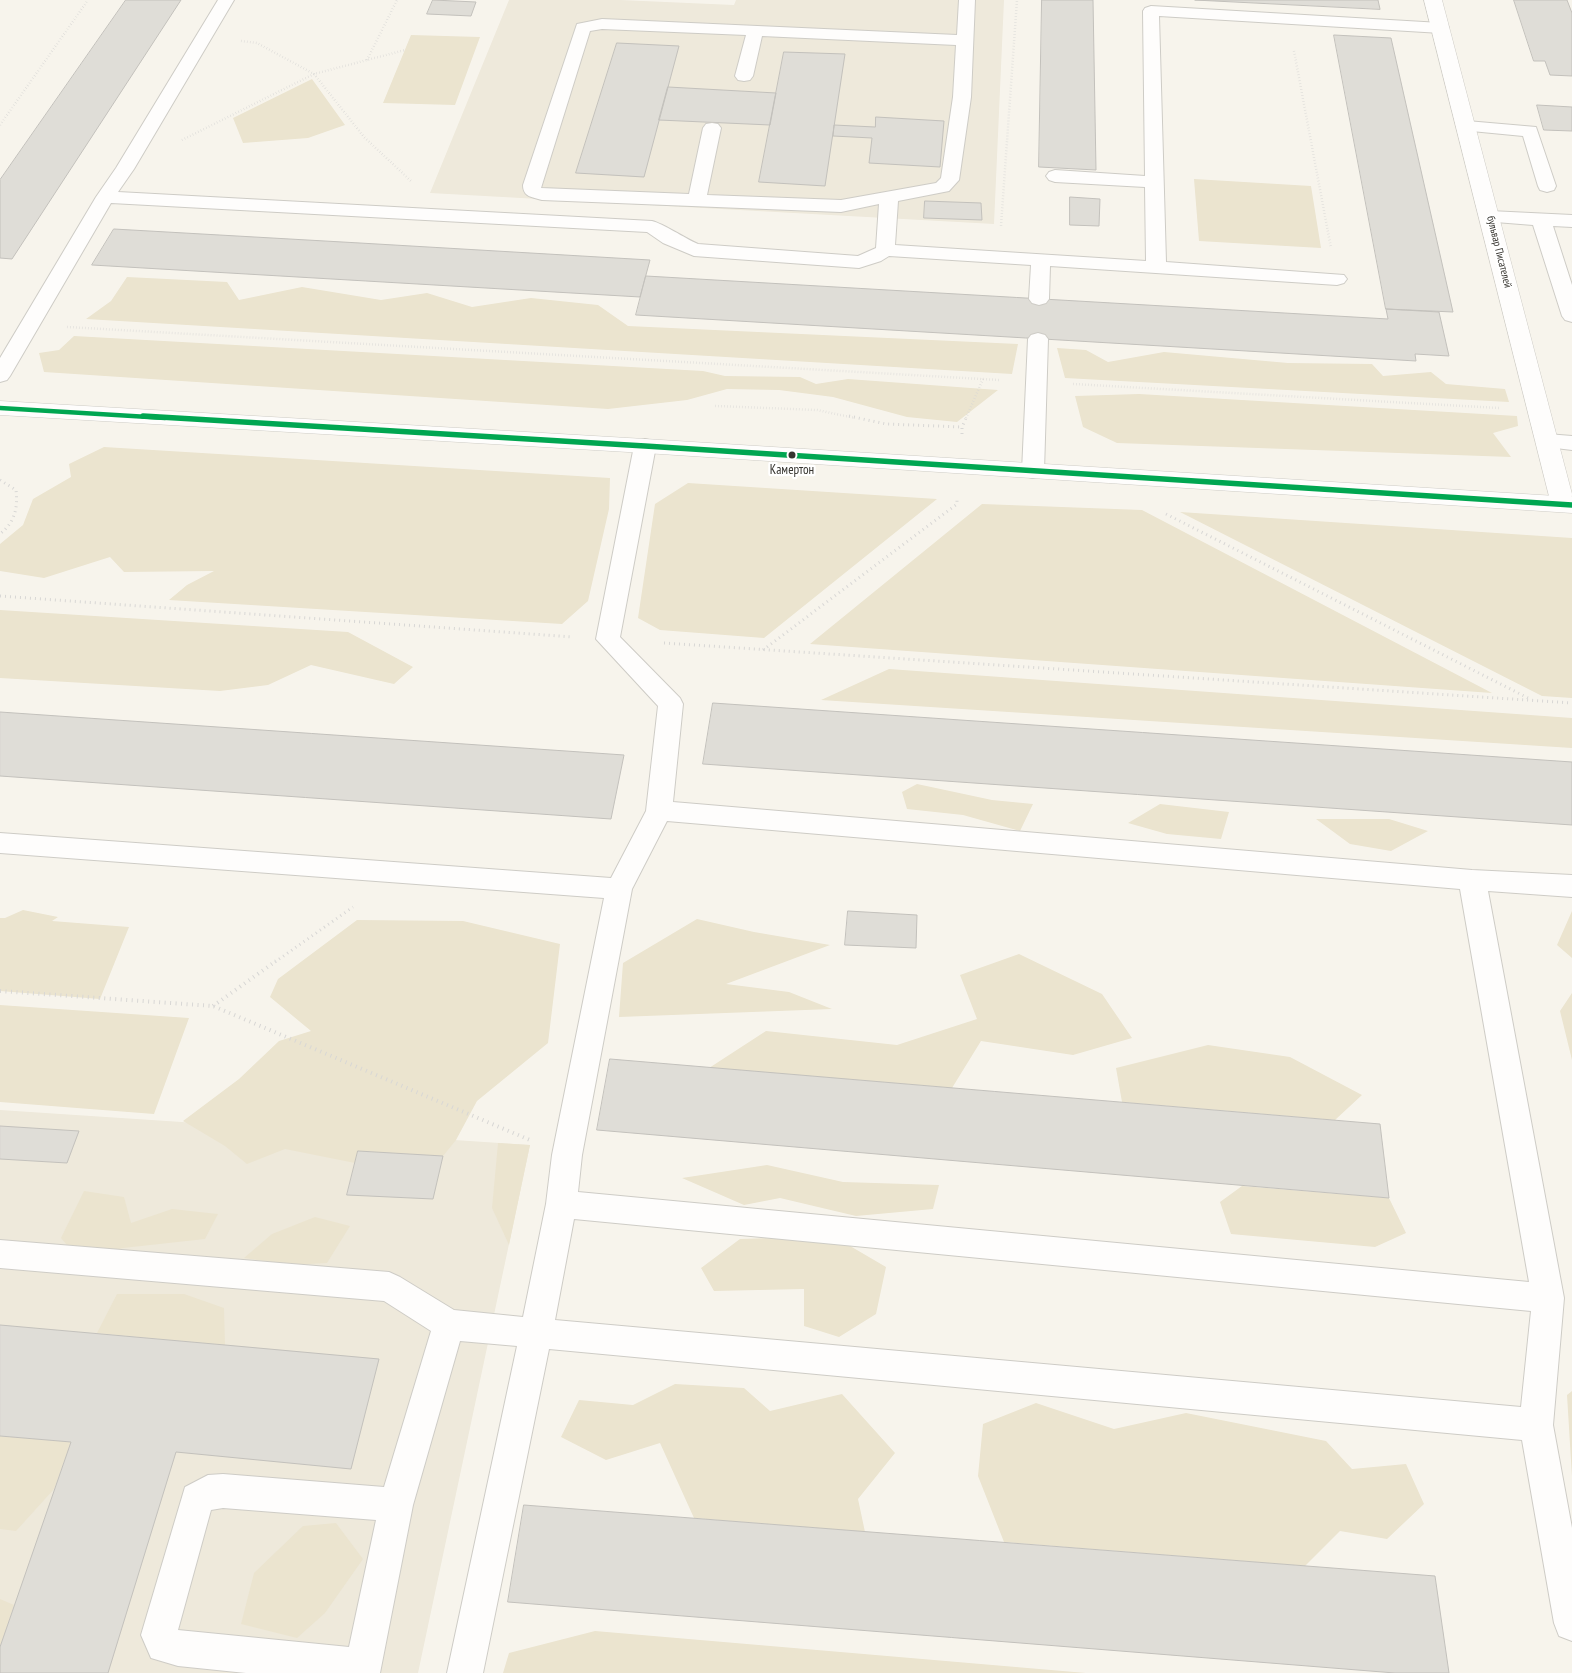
<!DOCTYPE html>
<html>
<head>
<meta charset="utf-8">
<style>
	body { margin:0 }
	canvas { display:block; background:#f7f4ec }
</style>
</head>
<body>
<canvas width="1572" height="1673"></canvas>
<script>
const context = document.querySelector('canvas').getContext('2d');
context.lineJoin = 'round';
function paint(path, color) { context.fillStyle = color; context.fill(path, 'evenodd'); }
function trace(path, color, width, dash) { context.strokeStyle = color; context.lineWidth = width; context.lineCap = dash ? 'butt' : 'round'; context.setLineDash(dash || []); context.stroke(path); }
function label(font, color, halo, rows, align = 'center') {
  context.font = font + ' "PT Sans Narrow",sans-serif'; context.lineWidth = 4.5; context.setLineDash([]); context.textBaseline = 'middle'; context.strokeStyle = halo; context.fillStyle = color; for (const [text, x, y, turn = 0] of rows) {
    context.save(); context.translate(x, y); context.rotate((+turn || 0) * Math.PI / 180); context.textAlign = isNaN(turn) ? turn : align; if (halo) context.strokeText(text, 0, 0); context.fillText(text, 0, 0); context.restore();
  }
}
const built = new Path2D(`
	M509 0H620L734 5 736 0H1004L994 224 430 193Z
	M0 1110 530 1145 418 1673H0Z`);
const green = new Path2D(`
	M411 35 480 37 455 105 383 103Z
	M312 79 345 125 308 138 243 143 233 118Z
	M1194 179 1311 186 1321 248 1199 241Z
	M127 277 227 282 239 300 302 287 381 300 427 293 472 307 531 298 598 305 628 326 1018 344 1012 374 86 319 111 301Z
	M74 336 703 371 725 376 800 377 816 384 848 379 998 390 957 422 907 417 833 397 779 390 727 389 687 400 608 409 44 372 39 353 59 350Z
	M1057 348 1086 350 1108 362 1164 352 1288 363 1372 364 1383 376 1431 372 1446 384 1505 389 1509 402 1065 378Z
	M1139 394 1517 416 1518 426 1493 433 1511 457 1117 443 1083 427 1075 396Z
	M104 447 610 478 609 509 588 601 562 624 169 600 187 585 214 571 124 572 110 557 44 578 0 571V544L23 525 33 499 71 477 69 464Z
	M688 483 937 499 764 638 660 630 638 618 655 504Z
	M982 504 1142 510 1492 693 810 644Z
	M1180 512 1572 538V698L1542 696Z
	M0 610 348 632 413 667 394 684 311 665 268 685 220 691 0 678Z
	M889 669 1572 718V748L821 700Z
	M917 784 992 800 1033 804 1020 831 963 815 907 809 902 792Z
	M1160 804 1229 812 1221 839 1167 834 1128 823Z
	M1316 819H1389L1428 831 1391 851 1350 844Z
	M23 910 58 917 52 921 129 927 100 999 0 991V918H5Z
	M1572 911V958L1557 945Z
	M697 919 754 932 830 945 726 984 789 992 832 1009 619 1017 623 963Z
	M357 920 463 921 560 944 548 1043 477 1101 456 1140 443 1156 358 1151 355 1163 285 1149 247 1164 225 1146 183 1121 239 1079 279 1041 311 1031 270 997 278 979Z
	M1019 954 1102 994 1132 1038 1073 1055 981 1041 952 1088 709 1068 766 1031 897 1045 977 1019 960 975Z
	M1572 993V1060L1560 1011Z
	M0 1005 189 1018 154 1114 0 1102Z
	M1208 1045 1290 1057 1362 1095 1335 1120 1122 1102 1116 1068Z
	M498 1143 530 1145 509 1245 492 1208Z
	M767 1165 843 1182 939 1185 933 1209 856 1216 780 1198 744 1205 682 1178Z
	M1242 1186 1389 1198 1406 1233 1375 1247 1231 1234 1220 1202Z
	M84 1191 124 1197 131 1223 172 1209 218 1214 205 1239 123 1248 79 1259 61 1238Z
	M315 1217 350 1226 327 1263 292 1265 244 1258 272 1234Z
	M833 1236 886 1267 876 1314 839 1337 804 1326V1289L714 1291 701 1268 740 1239Z
	M117 1294H184L224 1308 225 1345 97 1333Z
	M675 1384 744 1388 770 1411 842 1394 895 1453 858 1499 865 1532 694 1518 660 1443 606 1460 561 1437 579 1400 633 1405Z
	M1572 1391V1477L1567 1395Z
	M1036 1403 1114 1429 1186 1413 1326 1441 1352 1469 1406 1464 1424 1504 1387 1539 1340 1531 1305 1566 1004 1542 978 1476 983 1424Z
	M0 1436 71 1442 54 1489 16 1531 0 1529Z
	M336 1523 363 1559 325 1613 297 1638 241 1624 254 1573 303 1526Z
	M0 1599 14 1605 0 1647Z
	M595 1631 1086 1673H503L509 1653Z`);
const building = new Path2D(`
	M126 0H181L12 259 0 258V180Z
	M433 0 476 2 471 16 427 14Z
	M1042 0H1093L1096 170 1039 167Z
	M1195 0H1378L1380 9Z
	M1514 0H1567L1572 13V76L1550 75 1545 61H1534Z
	M1334 35 1391 38 1453 312 1386 309Z
	M617 43 679 46 644 177 576 173Z
	M784 52 845 54 825 186 759 182Z
	M668 87 776 93 770 125 659 120Z
	M1537 105 1572 107V131L1544 130Z
	M876 117 944 121 940 167 869 163 872 138 833 136 834 125 875 127Z
	M1070 197 1100 199 1099 226 1070 225Z
	M925 201 981 203 982 220 924 218Z
	M114 229 360 243 650 260 640 297 92 265Z
	M646 276 1388 319 1386 309 1439 312 1449 356 1415 354 1416 361 636 315Z
	M713 703 1572 762V825L703 764Z
	M0 712 624 755 611 819 0 776Z
	M848 911 917 915 916 948 845 945Z
	M610 1059 1380 1124 1389 1198 597 1130Z
	M0 1126 79 1131 67 1163 0 1159Z
	M358 1151 443 1156 433 1199 347 1195Z
	M0 1325 225 1345 379 1359 351 1469 176 1452 108 1673H0V1647L71 1442 0 1436Z
	M524 1505 1435 1576 1449 1673H1395L508 1602Z`);
const pathFar2 = new Path2D(`
	M241 41 257 43 314 74 364 137 411 181
	M1294 51 1331 248
	M367 60 397 0
	M0 125 88 0
	M182 140 314 74 405 50
	M1001 226 1017 0
	M67 327 1000 380
	M1073 384 1499 408
	M715 406 817 410 855 418
	M966 418 983 379`);
const pathFar1 = new Path2D(`
	M849 416 886 424 962 427
	M962 434V427L967 416
	M0 480 16 490C18 508 15 522 0 534
	M1166 514 1530 699
	M0 596 573 637
	M664 643 1572 703
	M763 650 957 504V500
	M275 962 353 907`);
const path = new Path2D(`
	M0 991 213 1006 530 1140
	M213 1006 276 961`);
const lane = new Path2D(`
	M218 0H234L134 169 118 192 652 221C664 224 684 238 698 244L858 256 876 248 879 204 841 212 542 200C532 197 523 197 523 185L577 24 602 19 957 35 959 0H975L971 97 959 180 949 191 898 201 895 245 1146 261 1145 187 1055 182 1049 180 1046 176 1049 172 1055 170 1145 176 1143 11 1145 8 1151 6 1441 23 1447 24 1449 28 1447 32 1441 33 1159 16 1166 262 1344 275 1347 279 1344 283 1337 285 1050 266 1049 299 1046 303 1039 305 1032 303 1029 299 1031 265 889 256 881 261 859 268 694 256 663 243 647 232 111 203 10 376 7 380 0 382V358L96 197 116 168ZM602 29 746 35 735 76 738 80 744 81 750 80 753 76 762 36 956 45 953 97 941 178 936 183 841 200 707 195 721 128 718 124 712 123 706 124 703 128 689 194 541 188 590 31Z
	M1467 121 1536 127 1556 186 1554 190 1547 192 1540 190 1538 186 1523 136 1461 130 1458 126 1461 122Z
	M1490 211 1572 215V227L1553 226 1572 285V322L1565 320 1562 316 1533 225 1483 221 1481 217 1483 213Z
	M1038 333 1045 335 1048 339 1044 471 1041 476 1033 478 1025 476 1022 471 1028 339 1031 335Z
	M1547 434 1572 436V450L1539 446 1536 441 1539 436Z
	M645 439 653 441 656 446 620 637 680 698 683 704 673 802 1472 870 1572 875V897L1488 891 1564 1298 1553 1425 1572 1528V1641L1559 1636 1554 1623 1522 1440 549 1349 483 1673H447L517 1346 460 1341 413 1505 380 1673H246L178 1666 151 1658 141 1635 185 1487 208 1475 223 1474 384 1487 431 1331 384 1301 0 1268V1240L389 1272 400 1277 454 1310 523 1317 546 1204 552 1155 604 898 0 853V833L611 878 646 811 658 706 596 639 634 446 637 441ZM667 821 1460 889 1529 1282 578 1192 582 1155 632 889ZM574 1219 1531 1311 1521 1407 555 1320ZM223 1508 376 1520 349 1647 178 1630 211 1510Z`);
const street = new Path2D(`
	M1424 0H1442L1572 494 1571 509 1563 512 1555 509 1551 504Z`);
const secondary = new Path2D(`
	M0 401 645 439 1572 497V513L645 453 0 415Z`);
const bus1Far1 = new Path2D(`
	M0 408 165 418`);
const bus1 = new Path2D(`
	M143 416 645 446 1572 505`);
const markers = [
	[792,455,4.5,"#36342f"]
];
const farStreetnames = [
	["бульвар Писателей",1499,252,76]
];
const busNames = [
	["Камертон",792,470]
];
paint(built, '#eee9db');
paint(green, '#ebe4cf');
paint(building, '#dfddd7');
trace(building, '#c3c1bc', 1);
trace(lane, '#ceccc6', 2);
trace(street, '#ceccc6', 1);
trace(secondary, '#ceccc6', 1);
trace(pathFar2, '#d8d7d5', 2.5, [0.5, 2.5]);
trace(pathFar1, '#d8d7d5', 3, [1, 4]);
trace(path, '#d8d7d5', 4, [1, 4.5]);
paint(lane, '#fefdfc');
paint(street, '#fefdfc');
paint(secondary, '#fefdfc');
trace(bus1Far1, '#00a651', 4.5);
trace(bus1, '#00a651', 5.5);
for (const [x, y, r, color] of markers) { const dot = new Path2D(); dot.arc(x, y, r, 0, 2 * Math.PI); context.fillStyle = color; context.fill(dot); trace(dot, '#fff', 2); }
label('11px', '#36342f', '#fff', farStreetnames);
label('13px', '#36342f', '#fff', busNames);
</script>
</body>
</html>
